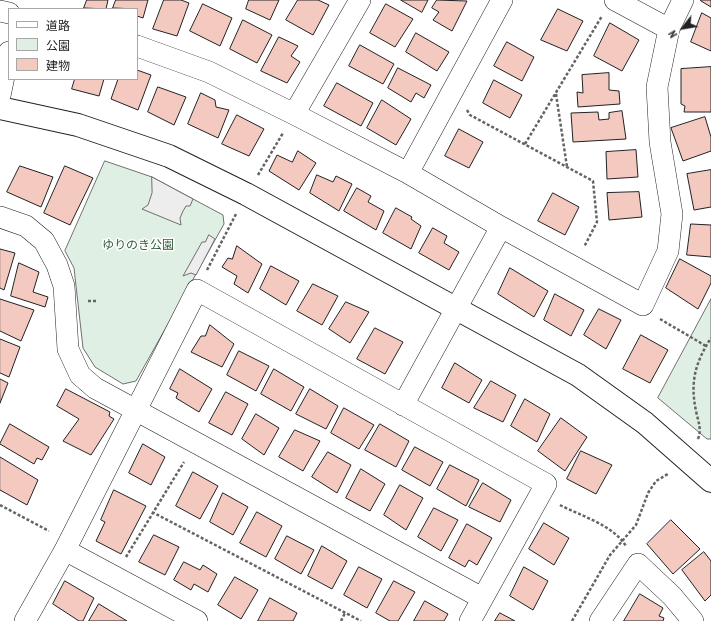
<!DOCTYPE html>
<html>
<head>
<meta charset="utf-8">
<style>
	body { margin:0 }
	#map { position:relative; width:711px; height:621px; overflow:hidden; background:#fff; font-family:"PT Sans Narrow","Noto Sans JP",sans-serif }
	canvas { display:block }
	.legend { position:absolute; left:8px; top:8px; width:130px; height:72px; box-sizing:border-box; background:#fff; border:1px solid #a7a7a7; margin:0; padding:5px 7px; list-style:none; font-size:12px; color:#222 }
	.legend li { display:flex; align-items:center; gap:8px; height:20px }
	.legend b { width:20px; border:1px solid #a7a7a7 }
	.north { position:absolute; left:663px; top:8px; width:40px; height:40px; -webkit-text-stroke:3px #fff; paint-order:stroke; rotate:239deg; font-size:11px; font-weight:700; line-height:16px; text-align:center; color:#222 }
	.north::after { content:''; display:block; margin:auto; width:14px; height:18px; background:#222; clip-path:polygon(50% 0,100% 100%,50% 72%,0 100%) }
</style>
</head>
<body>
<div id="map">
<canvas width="711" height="621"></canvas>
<ul class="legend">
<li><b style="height:5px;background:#fff"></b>道路</li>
<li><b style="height:11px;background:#e0efe3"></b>公園</li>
<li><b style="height:11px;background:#f3c9c0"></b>建物</li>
</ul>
<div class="north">N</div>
</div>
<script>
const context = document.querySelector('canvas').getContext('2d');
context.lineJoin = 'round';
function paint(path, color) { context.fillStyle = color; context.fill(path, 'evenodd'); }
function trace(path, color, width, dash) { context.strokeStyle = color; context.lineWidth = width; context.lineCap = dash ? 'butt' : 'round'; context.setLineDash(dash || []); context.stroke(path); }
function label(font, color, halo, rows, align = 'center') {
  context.font = font + ' "PT Sans Narrow","Noto Sans JP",sans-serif'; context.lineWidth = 3; context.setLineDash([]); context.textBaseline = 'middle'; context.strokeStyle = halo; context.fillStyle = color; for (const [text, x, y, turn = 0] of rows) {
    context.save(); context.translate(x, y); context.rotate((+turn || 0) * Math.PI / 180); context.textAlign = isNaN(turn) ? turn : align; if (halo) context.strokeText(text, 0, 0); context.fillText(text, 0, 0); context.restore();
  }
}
const green = new Path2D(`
	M105 161 152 177 223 215 224 224 136 381 123 384 95 367 83 348 74 268 65 251Z
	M711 299V439H707L658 398Z`);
const parking = new Path2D(`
	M152 177 193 199 190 206H186L183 211 180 218 181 225 142 209 148 205 152 193Z
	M209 235 215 239 196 275 191 273 183 276 202 242H205Z`);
const building = new Path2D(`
	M87 0H108L106 9 84 8Z
	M116 0H148L143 18 137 16V9L113 8Z
	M164 0H181L189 3 177 36 153 29Z
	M249 0H279L270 20 246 9Z
	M298 0H318L329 5 313 35 286 20Z
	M401 0H428L422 12Z
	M437 0 467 1 452 31 433 20 439 12 432 8Z
	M701 0H711V7L701 1Z
	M203 4 232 18 220 46 190 31Z
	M386 4 413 19 395 47 370 33Z
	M558 9 583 21 567 51 541 40Z
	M702 13 711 18V51L691 42Z
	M243 20 272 35 257 63 230 49Z
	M610 23 639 40 622 71 594 56Z
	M416 33 449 52 437 71 406 52Z
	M279 37 298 46 291 56 300 62 287 83 261 71Z
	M507 42 534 57 522 81 494 66Z
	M360 45 394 64 383 84 349 66Z
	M711 67V112H684L685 106 681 104V69Z
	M398 68 431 85 424 98 416 93 411 102 388 88Z
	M137 70 151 75 138 110 111 99 118 79H137Z
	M609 73V90L619 91 620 104 578 107 577 92 583 93 582 75Z
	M75 79H104L99 96 72 89Z
	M494 80 522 95 510 118 483 103Z
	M337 83 373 103 361 126 324 106Z
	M158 87 186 97 174 125 148 112Z
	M201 93 215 100 216 107 229 110 218 138 188 124Z
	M382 100 411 119 396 145 367 128Z
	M622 111 626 139 573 142 571 113 598 112 599 120 609 119V113Z
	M237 115 264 129 249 156 222 144Z
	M705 117 711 137V151L683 161 671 128Z
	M459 129 483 142 469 168 445 156Z
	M636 150 638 177 607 179 606 152Z
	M298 151 316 163 299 190 269 171 277 155 292 162Z
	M20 166 53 177 41 207 7 192Z
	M65 166 93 178 70 225 44 213Z
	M711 170V207L694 210 687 174Z
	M317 175 333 182 336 176 352 184 339 211 310 193Z
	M357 188 371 196 368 202 384 211 376 230 344 211Z
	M639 192 642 217 609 220 607 193Z
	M553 193 579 207 565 235 538 221Z
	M396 208 412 217 411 219 421 226 411 249 383 233Z
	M691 224 711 225V257L687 255Z
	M433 228 447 236 444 243 459 252 449 270 419 253Z
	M237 246 262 264 248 293 234 284 237 276 222 267 228 258 232 259Z
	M0 249 15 253 4 290 0 288Z
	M680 259 711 276V283L698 309 666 288Z
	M19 263 39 272 33 292 48 297 45 307 11 296Z
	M271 266 299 281 286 305 260 289Z
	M510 268 548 291 534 317 498 294Z
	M313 284 338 296 322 325 297 311Z
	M555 294 584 310 571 336 544 320Z
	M0 299 34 310 21 341 0 331Z
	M346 302 369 312 350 343 329 329Z
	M599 309 621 320 606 349 584 335Z
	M210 325 234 344 222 367 191 352 201 336H205Z
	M375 328 403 342 385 374 357 359Z
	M641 335 668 350 650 383 623 369Z
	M0 339 20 347 9 377 0 373Z
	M239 351 269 366 256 391 227 375Z
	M455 363 482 380 469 403 442 388Z
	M180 369 212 389 199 412 176 398 178 393 170 389Z
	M274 369 304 387 291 411 261 394Z
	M0 379 8 383 0 403Z
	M491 381 516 395 503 422 474 408Z
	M66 389 110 412 109 416 114 419 91 455 63 441 79 419 57 406Z
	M310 389 338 406 326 429 296 414Z
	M226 392 248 404 232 435 209 423Z
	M525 399 550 414 537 442 511 426Z
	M344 408 374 425 359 449 331 433Z
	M256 414 279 428 264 455 242 439Z
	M561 418 587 437 565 471 538 451Z
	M10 424 49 447 42 460 37 458 34 464 0 444Z
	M380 424 409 441 396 467 365 450Z
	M295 430 320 441 303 471 279 457Z
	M143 444 165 457 151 485 129 473Z
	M415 447 443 462 430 486 402 470Z
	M581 451 612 465 596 494 567 479Z
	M328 452 351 465 337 493 312 477Z
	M0 457 38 480 27 505 0 490Z
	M450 465 479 480 466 506 437 489Z
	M361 469 385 484 370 511 346 498Z
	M193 472 218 486 200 519 176 506Z
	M483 483 511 500 500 522 469 507Z
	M400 485 423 498 406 530 384 515Z
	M114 490 146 506 121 554 96 541 105 522 101 520Z
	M223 493 248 507 233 535 210 522Z
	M434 508 458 520 441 551 418 537Z
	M257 512 282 526 266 557 240 543Z
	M671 520 700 549 673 574 647 544Z
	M544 523 569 538 554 565 529 549Z
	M467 524 492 538 477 565 469 560 465 567 449 558Z
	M154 535 179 547 165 575 139 562Z
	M287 536 314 550 301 574 275 559Z
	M322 546 347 561 332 589 308 576Z
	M704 552 711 561V595L705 601 682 570Z
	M184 562 200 570 203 565 217 574 208 592 194 584 191 590 174 580Z
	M359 567 382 579 367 608 344 595Z
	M524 567 548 581 533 610 510 596Z
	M235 577 258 590 241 619 218 605Z
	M65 581 94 598 83 621H79L53 604Z
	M394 581 415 592 398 621H390L376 613Z
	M640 594 663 608 659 616 664 618 663 621H624Z
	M270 598 297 613 293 621H258Z
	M425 601 448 614 444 621H414Z
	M99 604 127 621H89Z
	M500 613 515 621H495Z`);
const path = new Path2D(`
	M556 94 567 167
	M467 110 470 115 593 181 597 222 584 247
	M525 144 602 16
	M258 175 283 133
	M207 270 236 214
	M88 301H97
	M660 319 706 346
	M698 439C702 429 698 421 696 411 690 382 695 363 711 338
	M0 505 49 531
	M560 505C581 516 613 525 626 546
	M152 512 361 621
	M126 557 184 462
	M341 621 345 613
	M572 621 610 555 636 525 648 493 656 481 668 474`);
const street = new Path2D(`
	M615 0 669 29
	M0 11 9 13
	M137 46 209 72 294 114 408 173 501 227 643 305 668 251 672 214 660 142 657 87 669 29 683 0
	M0 96 9 52
	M294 114 360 0
	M408 173 502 0
	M0 217 26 226 44 241 57 265 64 286 68 349 80 375 95 388 482 598
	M403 405 501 227
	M65 550 197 621
	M25 621 65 550 197 290 546 484 470 621
	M600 621 638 564 672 596 693 621`);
const secondary = new Path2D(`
	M0 108 78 125 169 156 246 194 578 375 645 423 711 481`);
const parkNames = [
	["ゆりのき公園",138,246]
];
paint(green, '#e0efe3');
trace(green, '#6f6f6f', 1);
paint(parking, '#ededed');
trace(parking, '#6f6f6f', 1);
paint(building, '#f3c9c0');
trace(building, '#222', 1);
trace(street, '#222', 22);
trace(secondary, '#222', 24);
trace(path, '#646464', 2.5, [3, 2]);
trace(street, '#fff', 21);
trace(secondary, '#fff', 22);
label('12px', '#2f5e38', '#fff', parkNames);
</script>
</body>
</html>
